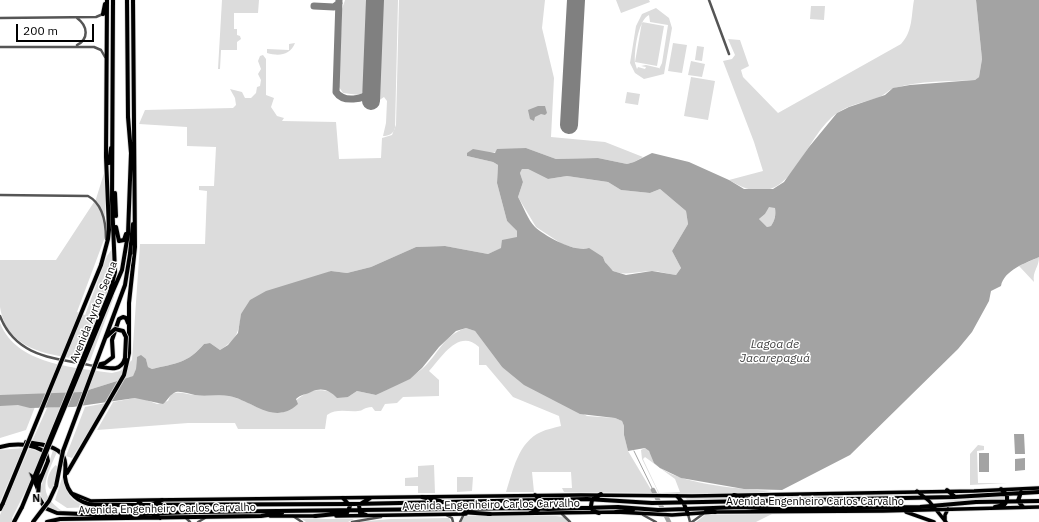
<!DOCTYPE html>
<html>
<head>
<meta charset="utf-8">
<style>
	body { margin:0 }
	#map { position:relative; width:1039px; height:522px; overflow:hidden; background:#fff; font-family:"IBM Plex Sans",sans-serif }
	canvas { display:block }
	.north { position:absolute; left:16px; top:466px; width:40px; height:40px; -webkit-text-stroke:3px #fff; paint-order:stroke; rotate:179deg; font-size:11px; font-weight:700; line-height:16px; text-align:center; color:#000 }
	.north::after { content:''; display:block; margin:auto; width:14px; height:18px; background:#000; clip-path:polygon(50% 0,100% 100%,50% 72%,0 100%) }
	.scale { position:absolute; left:16px; top:24px; width:78px; height:18px; box-sizing:border-box; border:2px solid #000; border-top:0; padding-left:5px; font-size:12px; line-height:14px; white-space:nowrap; color:#000; -webkit-text-stroke:3px #fff; paint-order:stroke }
</style>
</head>
<body>
<div id="map">
<canvas width="1039" height="522"></canvas>
<div class="north">N</div>
<div class="scale">200 m</div>
</div>
<script>
const context = document.querySelector('canvas').getContext('2d');
context.lineJoin = 'round';
function paint(path, color) { context.fillStyle = color; context.fill(path, 'evenodd'); }
function trace(path, color, width, dash) { context.strokeStyle = color; context.lineWidth = width; context.lineCap = dash ? 'butt' : 'round'; context.setLineDash(dash || []); context.stroke(path); }
function label(font, color, halo, rows, align = 'center') {
  context.font = font + ' "IBM Plex Sans",sans-serif'; context.lineWidth = 3; context.setLineDash([]); context.textBaseline = 'middle'; context.strokeStyle = halo; context.fillStyle = color; for (const [text, x, y, turn = 0] of rows) {
    context.save(); context.translate(x, y); context.rotate((+turn || 0) * Math.PI / 180); context.textAlign = isNaN(turn) ? turn : align; if (halo) context.strokeText(text, 0, 0); context.fillText(text, 0, 0); context.restore();
  }
}
const green = new Path2D(`
	M222 0H259L258 13H234V29H237V35L240 36 241 39 237 42V50H221L220 69H218Z
	M345 0H368L365 87 362 93 359 95 343 93 339 87 342 9Z
	M382 0H398L395 128C393 134 389 136 383 136L386 123 387 101 384 97 378 101Z
	M399 0H545L542 28 554 78 551 137 605 142 643 157 634 162 627 164 598 158 556 159 526 148 467 156 493 162 498 165 497 183 507 221 517 231 518 237 502 248 488 254 445 246 416 247 371 267 347 273 331 271 241 314C239 333 236 340 220 350L210 343 204 344C187 364 176 363 152 369L148 367 146 359 137 357 136 370 133 376 82 392 40 394 26 430 0 438V323C17 365 73 367 112 373L120 371 132 360 140 244H205L207 191 199 190V186H214L216 147 187 146V127L139 124 145 110 233 108 236 105 235 98 230 89 242 92 245 98H251L256 93 257 87 260 86 261 80 258 74 261 69 258 61 260 56 263 55 266 59V95L274 98 271 107 277 116 284 118 282 121 336 122 339 159 381 158 382 138 392 135 396 125Z
	M616 0H649L650 2 621 13Z
	M914 0H976L982 59 979 77 975 80C949 82 920 80 895 88 889 89 884 96 877 98 864 102 849 105 837 113 799 141 792 219 729 180L763 171 754 142 723 61 732 59 735 55 728 39 740 40 749 66 741 70 743 77 778 113 901 44C913 31 911 16 914 0Z
	M811 6H825L824 20 810 19Z
	M656 8 669 18 672 28 664 74 644 79 635 73 630 63 636 26 642 14ZM649 15 650 22 668 25 662 63 659 69V68L646 65 641 66 646 67 645 69 638 67 637 69 635 63C634 52 638 20 649 15Z
	M642 22 664 26 657 66 635 62Z
	M295 43C290 56 278 56 267 53V49L289 50V44Z
	M673 43 687 45 682 73 668 71Z
	M697 46 704 47 702 61 695 60Z
	M691 61 705 64 702 77 688 75Z
	M691 77 715 81 708 120 684 116Z
	M627 92 640 94 638 105 625 103Z
	M522 169H528L548 179 567 176 608 182 621 190 650 193 660 189 686 211 688 224 672 251 681 268 676 275C668 274 660 271 652 271 633 271 612 282 603 257L562 244 536 227 518 197 523 182 520 173Z
	M105 170V237L77 312 85 315 107 256 112 249 115 269 114 297 90 361C54 355 7 353 0 307 0 292 0 275 0 260H56L96 199Z
	M768 207H775C776 215 775 220 771 226L767 227 759 219 765 214Z
	M1039 257C1039 268 1032 271 1034 282L1019 266Z
	M466 328 475 331 502 367 587 416 615 418 622 421 624 426V435L628 451 653 493 564 492 562 488H572L571 472H532L534 492H506C513 471 518 442 541 432 547 429 554 428 561 426L559 416 513 397 486 365H479V347C459 328 442 357 429 371L439 380V396L403 397 397 403 385 404 381 411H375L372 407C364 407 363 411 358 411 347 412 337 408 327 415L325 429H238L235 423H188L97 430 113 402 135 398H141L157 404 168 401 171 394C180 391 186 394 195 395 207 397 218 394 229 396 248 400 262 413 282 413 308 388 314 385 348 397L357 391 376 395C391 387 409 379 422 369 439 354 442 336 466 328Z
	M106 403 72 458 66 456 85 407Z
	M60 407 46 443 32 441 47 408Z
	M978 445 984 446V450L977 451 978 483H1007L970 485V454Z
	M23 448 0 502V450Z
	M29 448 42 453 29 484 12 518 13 522H0V515Z
	M645 448C653 453 653 463 662 469 686 485 743 489 772 491L755 493 659 494 642 459 641 450ZM645 457 675 479 680 492 659 493 643 459Z
	M53 450 57 452C46 478 35 494 64 512L51 510 41 496V487Z
	M56 465 58 468 53 488 50 489C44 483 50 469 56 465Z
	M434 465 435 493H418V486H405V478L418 477V466Z
	M63 475C66 496 73 505 95 507L67 508 55 500Z
	M457 477H473L472 491 457 492Z
	M915 493 919 496 756 499 744 497Z
	M1005 496V499L931 502Z
	M685 497H730L742 499 687 500Z
	M772 514 756 522H696L705 515Z
	M465 516H556L564 517 568 522H461Z
	M449 518 451 522H356L391 519Z
	M302 519H354L348 522H306Z`);
const water = new Path2D(`
	M976 0H1039V257C1026 263 1004 270 1001 286L991 291 989 301 972 332 958 349 850 455 782 490 744 489 681 478 660 468 654 463 649 451 645 448 628 451 624 435V426L622 421 615 418 580 414 524 385 502 367 475 331 466 328 456 331 439 347 422 368 410 379 376 395 357 391 348 397 337 398C329 390 322 387 311 392 305 395 301 394 296 399L298 404C274 426 254 401 229 396 217 394 206 397 195 395 189 394 182 391 176 392 170 394 168 400 163 404L135 398 73 407 30 408 18 405 0 406V395L82 392 133 376 136 369 137 357 141 355 146 359 148 367 152 369C176 363 187 364 204 344L210 343 220 350 228 345 238 333 241 314 250 300 266 291 331 271 347 273 371 267 416 247 445 246 488 254 501 248 502 240 517 237V231L507 221 497 183 498 165 493 162 467 156V153L473 149 495 153 497 149 526 148 556 159 598 158 627 164 634 162 652 153 689 162 729 180 744 189H773L784 182 809 147 837 113 849 107 885 95 893 88 910 85 975 80 979 77 982 59ZM522 169H528L548 179 567 176 608 182 621 190 650 193 660 189 686 211 688 224 672 251 681 268 676 275 652 271 626 275 613 271 605 262 603 257 589 248C576 253 546 237 535 227 528 220 523 206 518 197L523 182 520 173ZM769 207 775 208C776 215 775 220 771 226L767 227 759 219 765 214Z
	M538 106H545L547 113 545 115 541 114 535 117 534 121 530 119 528 110Z
	M1014 434H1024L1025 454H1015Z
	M979 453H989V472H979Z
	M1025 458V470L1015 471V459Z`);
const stream = new Path2D(`
	M634 451 653 490`);
const river = new Path2D(`
	M653 490 669 522`);
const taxiway = new Path2D(`
	M339 0 336 92C343 103 364 100 371 91
	M314 6 334 7 339 3`);
const runway = new Path2D(`
	M371 101 375 0
	M569 125 576 0`);
const minor = new Path2D(`
	M709 0 729 54
	M0 18 96 17 103 14
	M77 45C89 39 88 26 77 18
	M0 47H94L101 50 105 57
	M0 195 88 196C103 204 106 223 106 239
	M0 316C16 358 56 358 94 366
	M562 514 570 522
	M688 514 690 522
	M446 515 452 518 453 522
	M643 515 656 522
	M293 516 302 522
	M186 518 190 522
	M198 522 205 518
	M352 522 381 517
	M460 522 464 514
	M692 522 703 514`);
const major = new Path2D(`
	M917 491 929 501 946 522
	M74 494 91 501 150 500 581 495 692 496 974 491 1039 488
	M906 512 934 522
	M488 514 616 512 672 515 715 512 883 511 1039 507
	M270 516H316
	M336 516 466 514
	M945 521V515L948 509`);
const highway = new Path2D(`
	M103 14 105 4
	M109 163 111 148
	M115 193 116 216
	M116 227 119 241 124 240 126 234
	M130 254 133 224
	M101 265 108 239 109 230 106 157 107 0
	M110 292 115 272 112 200 113 0
	M112 293 122 270 128 234 131 153 128 117 127 0
	M94 366 105 363 113 357 112 340 119 319 123 317 126 318 128 323
	M96 366C108 368 121 373 125 358
	M26 442C38 444 56 445 63 456 67 462 65 470 65 477 67 494 79 503 94 505L353 504 587 499 652 503 954 497 1039 492
	M0 447C15 443 33 443 46 453L48 461 39 483 38 496 45 508 57 513 107 515 194 512 528 508 548 509 618 507 658 510 741 507 778 509 856 508 920 507 976 502 1039 501
	M67 473 124 375 129 353V303L135 247 133 0
	M947 490 954 496
	M1021 492 1018 501 1023 507
	M734 495 747 499
	M677 496 684 504 688 514
	M422 497 440 501
	M138 501 145 508 142 515
	M995 507 1004 505 1007 501V495L1001 489
	M0 509 3 503
	M706 510 715 512
	M461 512 490 514
	M616 512 633 510
	M530 513 538 510 542 506 541 500 535 495
	M599 513 593 511 591 506 592 500 601 494
	M366 515 360 513 359 505 370 498
	M315 516 347 513 350 506 343 498
	M160 518 154 515 151 507 153 504 162 500
	M14 522 22 507
	M47 522 60 519 261 516 282 513`);
const highwayBridge = new Path2D(`
	M106 337 115 329 123 331 126 337 125 358
	M35 479 112 293
	M3 503 101 265
	M22 507 110 292
	M33 522 49 501 56 486 63 451 125 285 130 254`);
const streetNames = [
	["Avenida Ayrton Senna",94,312,-68],
	["Avenida Engenheiro Carlos Carvalho",815,502],
	["Avenida Engenheiro Carlos Carvalho",491,505,-1],
	["Avenida Engenheiro Carlos Carvalho",167,509,-1]
];
const waterNames = [
	["Lagoa de",775,345],
	["Jacarepaguá",775,359]
];
paint(green, '#dcdcdc');
paint(water, '#a3a3a3');
trace(stream, '#a3a3a3', 1);
trace(river, '#a3a3a3', 4.5);
trace(taxiway, '#808080', 7);
trace(runway, '#808080', 18);
trace(major, '#dbdbdb', 5);
trace(highway, '#dbdbdb', 5.5);
trace(minor, '#555', 2.5);
trace(major, '#000', 3.5);
trace(highway, '#000', 4);
trace(highwayBridge, '#dbdbdb', 5.5, []);
trace(highwayBridge, '#000', 4);
label('11px', '#000', '#fff', streetNames);
label('italic 12px', '#444', '#fff', waterNames);
</script>
</body>
</html>
